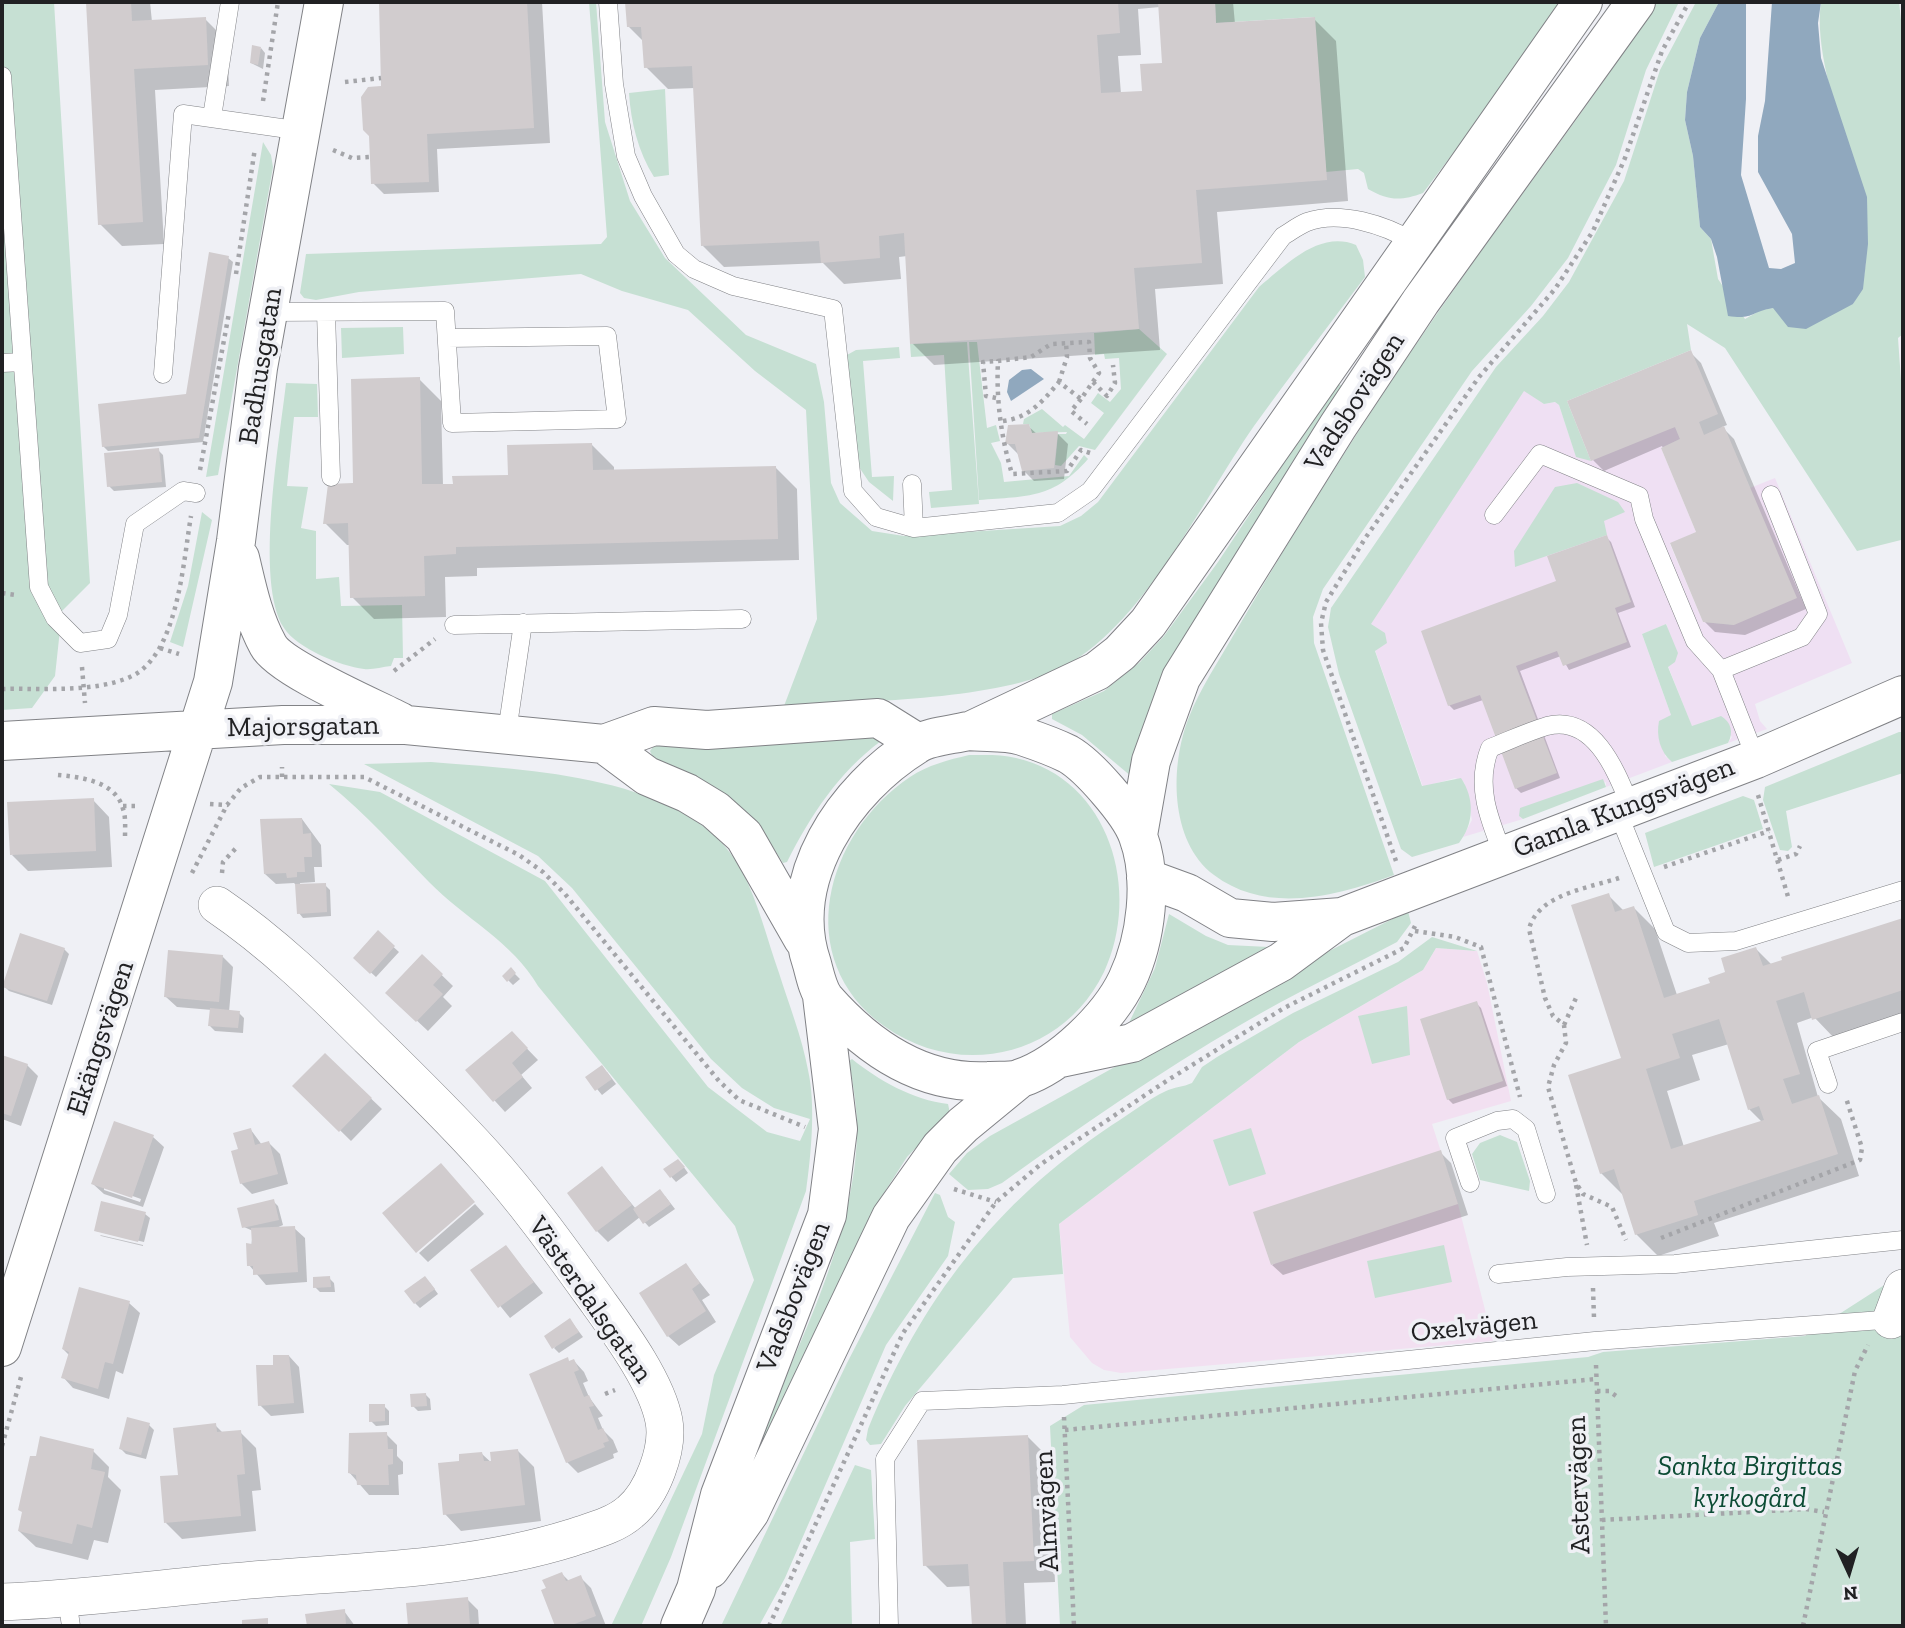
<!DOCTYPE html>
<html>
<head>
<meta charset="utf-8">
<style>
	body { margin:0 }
	#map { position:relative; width:1905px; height:1628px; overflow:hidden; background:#eff0f5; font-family:"Zilla Slab",serif }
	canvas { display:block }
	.frame { position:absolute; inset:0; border:4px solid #212123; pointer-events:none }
	.north { position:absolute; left:1814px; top:1537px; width:70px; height:70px; -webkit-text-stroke:5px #eff0f5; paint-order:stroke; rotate:176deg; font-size:19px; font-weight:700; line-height:28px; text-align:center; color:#212123 }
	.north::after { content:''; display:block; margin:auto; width:24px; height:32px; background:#212123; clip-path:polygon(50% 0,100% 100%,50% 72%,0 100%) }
</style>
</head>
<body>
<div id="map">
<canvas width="1905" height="1628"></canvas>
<div class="frame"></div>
<div class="north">N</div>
</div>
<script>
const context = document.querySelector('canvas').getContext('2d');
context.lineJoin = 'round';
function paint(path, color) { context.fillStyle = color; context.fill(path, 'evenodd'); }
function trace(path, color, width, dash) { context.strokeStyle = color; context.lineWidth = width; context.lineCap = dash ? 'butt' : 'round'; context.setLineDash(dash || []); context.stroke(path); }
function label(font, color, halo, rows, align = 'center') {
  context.font = font + ' "Zilla Slab",serif'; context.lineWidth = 7; context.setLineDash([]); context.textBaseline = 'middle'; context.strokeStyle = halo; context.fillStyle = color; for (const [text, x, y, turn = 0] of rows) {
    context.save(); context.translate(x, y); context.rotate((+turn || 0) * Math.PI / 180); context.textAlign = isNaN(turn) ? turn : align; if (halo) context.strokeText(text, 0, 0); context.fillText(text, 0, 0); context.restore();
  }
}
const commercial = new Path2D(`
	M1524 390 1544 404 1555 402 1559 405 1576 456 1675 427 1680 439 1661 448 1696 532 1670 544 1703 622 1734 625 1750 488 1775 478 1852 663 1755 704 1760 721 1767 729 1728 743 1732 737 1714 718 1692 727 1668 666 1667 624 1642 634 1671 715 1665 756 1672 762 1606 787V782L1519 816 1523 819 1463 837 1472 820 1464 782 1455 778 1423 787 1375 650 1370 624Z`);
const education = new Path2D(`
	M1436 948 1477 951 1487 983 1511 1101 1432 1124 1458 1204 1493 1341 1121 1373 1104 1370 1092 1363 1070 1337 1059 1224 1299 1042 1423 970Z`);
const green = new Path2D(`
	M2 2H54L90 583 62 611 55 676 32 708 2 710Z
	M589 2H596L605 122 630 201 665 258 746 335 816 364 824 402 831 483 840 503 872 531 904 536 1060 526 1081 516 1098 502 1259 287C1286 265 1319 230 1356 245L1363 260 1365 277C1328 326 1290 376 1254 426 1201 502 1141 631 1057 670 987 701 862 701 784 706L817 619 806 410 755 371 688 310 622 291 581 274 359 292 316 300 304 298 300 293 306 254 601 244 607 237Z
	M1215 2H1560L1513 74 1423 193C1401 201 1389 201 1368 189L1364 173 1358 169 1326 172 1314 17 1216 23Z
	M1657 2H1679L1646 70 1616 165 1568 258 1531 306 1472 371 1323 589 1313 617 1314 643 1394 875C1337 896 1267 915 1214 875 1169 841 1170 765 1189 717 1200 689 1218 662 1233 636 1256 597 1278 559 1302 521 1346 450 1391 380 1439 311 1511 207 1588 108 1657 2Z
	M1696 2H1719L1700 38 1687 92 1685 120 1693 156 1700 227 1711 239 1718 279 1745 319 1761 310 1773 308 1853 304C1899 235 1808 88 1821 2H1899L1903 37V334L1898 338 1903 409 1901 540 1857 551 1725 348 1687 324 1691 350 1567 401 1591 461 1576 457 1559 405 1555 402 1544 404 1524 391 1371 624 1385 633 1387 643 1375 651 1422 786 1461 778C1475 799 1474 824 1459 843L1412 857 1401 849 1339 674 1328 627 1331 608 1496 367 1543 316 1569 282 1624 181 1660 70Z
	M665 89 669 175 654 177C638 151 631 123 629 93Z
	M263 142 271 155 273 167 218 475 206 477Z
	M403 327 404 354 342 358 341 328Z
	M1139 329 1167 354 1095 450 1079 446 1061 466 1055 465 1058 434H1066L1067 432 1032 433 1029 424H1023L1024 419 1042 409 1063 427 1065 425 1084 439 1104 413 1091 403 1098 393 1110 402 1121 389 1119 358 1105 359 1104 354 1095 355 1094 333Z
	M967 342 979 504 931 508 929 492 952 490 944 355 911 357 910 344Z
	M969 342H977L987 428 996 425 1000 441 991 443 1001 463 1004 482 1069 476 1084 455 1088 459C1053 499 1029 496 979 500Z
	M899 347 900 358 863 361 872 477 894 476 893 501 869 482 859 467 847 355 856 350Z
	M286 383 317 384 318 417H294L287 486 308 487 301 528 316 531V579L339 577 341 606 402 605 403 658H394L391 666C382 667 372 670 364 669 340 666 297 648 284 628 254 582 280 438 286 383Z
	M1337 383 1342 386 1132 777 1082 735 1052 719V714L1104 691 1140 662 1164 636 1218 562Z
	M1577 483 1618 502 1625 512 1604 521 1607 535 1515 567 1514 551 1555 487Z
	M202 512 212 520 183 647 170 642 188 586Z
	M1666 624 1678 653 1675 662 1668 667 1692 726 1721 716C1731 722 1734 732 1728 743L1672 762C1660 752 1656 736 1659 721L1671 715 1642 634Z
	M1899 732H1903V773L1786 811 1792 847 1788 851 1780 850 1763 800 1765 787Z
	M880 736 881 741C838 773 811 815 787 862L783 863 767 838 654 760 650 751 655 744Z
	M969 755C984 755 1001 754 1016 758 1110 779 1142 892 1104 972 1063 1057 959 1080 884 1026 791 959 825 834 910 777 928 765 948 760 969 755Z
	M431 762C525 770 689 774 741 869 758 901 767 939 779 973 789 1005 802 1037 808 1070 816 1105 811 1155 806 1191L671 1557 641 1626H611L702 1434 714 1375 754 1280 735 1226 538 986C513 942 464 918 429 882 396 848 366 814 329 784L380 792 545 881 708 1087 767 1132 800 1141 810 1119 774 1108 742 1088 711 1059 572 888 538 856 364 764Z
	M1603 779 1606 787 1523 819 1519 816 1520 808Z
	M1743 796 1754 800 1763 829 1654 867 1645 833Z
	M1408 911 1411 923 1397 942C1346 969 1293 994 1242 1024 1159 1072 1080 1127 1002 1183L988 1189 968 1190 949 1174 967 1153 990 1136 1272 980Z
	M1169 914 1206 936 1228 945 1269 947 1128 1025 1155 968Z
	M1432 937 1477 951 1436 948 1423 970 1299 1042 1059 1224 1063 1274 1013 1278 905 1406 881 1444 870 1445 866 1440 868 1429C922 1299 994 1204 1112 1125 1130 1114 1147 1100 1166 1091 1174 1087 1183 1087 1192 1083L1202 1067 1217 1057 1293 1013 1398 962Z
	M1407 1006 1410 1055 1372 1064 1358 1016Z
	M852 1059C878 1080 913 1100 948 1104L950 1113 907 1157 873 1210 750 1470 745 1468C788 1367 854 1245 857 1135 858 1111 853 1085 849 1061Z
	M1251 1128 1266 1174 1229 1186 1213 1140Z
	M1500 1135 1517 1142 1530 1181 1529 1191 1480 1180 1472 1154 1480 1143Z
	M935 1193 940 1195 948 1217 955 1222 948 1256 886 1345 785 1578 759 1626H721L847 1363Z
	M1444 1245 1452 1282 1375 1298 1367 1261Z
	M1903 1273V1626H1060L1050 1426 1084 1405 1588 1357 1603 1352 1805 1336Z
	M855 1465 871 1470 875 1539 850 1542 852 1626H780Z`);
const water = new Path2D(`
	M1719 2H1746V99L1741 175 1769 268 1781 269 1795 263 1792 234 1758 172V136L1765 101 1772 2H1821L1818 23 1821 58 1867 197 1868 244 1863 289 1853 304 1806 329 1788 327 1773 308C1750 312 1753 320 1728 316L1717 257 1711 239 1700 227 1693 156 1685 120 1687 92 1700 38Z
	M1031 369 1044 379 1011 401 1007 392 1009 380 1022 370Z`);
const shadow = new Path2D(`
	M87 2H150L152 22 205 19 227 41 229 86 155 90 164 244 122 246 100 224Z
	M380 2H542L550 143 437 149 439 192 384 194 373 183 383 88Z
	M627 2H1233L1235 24 1314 19 1336 41 1348 201 1217 212 1223 284 1155 289 1160 350 934 365 912 343 907 256 899 257 901 279 844 284 823 263 724 267 702 245 695 88 668 89 646 67 644 42 628 26ZM1160 7 1164 65 1143 93 1121 94 1118 56 1141 55 1138 9Z
	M1901 2H1903V22Z
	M261 48 265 53 263 69 251 63Z
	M228 258 233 262 203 442 108 451 103 446 187 396Z
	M1690 352 1701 363 1727 425 1722 427 1734 439 1806 609 1745 635 1715 632 1704 621 1699 533 1662 446 1604 471 1593 460Z
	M419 379 441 401 443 486 509 477 592 445 614 467V471L775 467 797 489 799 560 477 568V576L445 577 446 617 374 619 352 597 351 545H347L325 523 355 484Z
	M1028 426 1037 434 1057 433 1068 444 1064 479 1034 481 1023 470 1018 454 1007 443Z
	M158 450 163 455 166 487 114 491 109 486Z
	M1606 537 1611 542 1635 607 1618 613 1631 647 1569 670 1561 656 1520 671 1560 778 1521 793 1516 788 1483 700 1454 710 1449 705 1559 582Z
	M93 800 109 817 112 867 28 871 12 855Z
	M302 819 321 845 322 867H314L315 882 300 883V886L325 885 330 890 331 916 303 918 299 913 297 886 294 883 276 884 265 874Z
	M1608 895 1624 911 1634 908 1655 929 1677 995 1712 984 1756 949 1772 965 1784 961 1783 958 1903 919V1019L1836 1040 1814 1017 1797 1023 1818 1097 1841 1119 1859 1176 1714 1223 1719 1236 1658 1256 1636 1234 1623 1195 1601 1173 1623 1059ZM1729 1044 1749 1109 1762 1122 1684 1147 1667 1091 1700 1080 1692 1055Z
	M378 933 399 952 376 977 355 958Z
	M64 949 69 954 52 1005 9 991 4 986Z
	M222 956 233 967 229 1012 239 1013 244 1018 243 1033 215 1031 210 1026 212 1010 177 1007 166 997Z
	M422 956 453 986 443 997 452 1006 428 1031 398 1003Z
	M511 970 520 979 513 985 504 976Z
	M1476 1003 1481 1008 1507 1086 1453 1104 1448 1099Z
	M512 1033 538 1060 521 1075 532 1088 505 1112 467 1070Z
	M325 1055 382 1109 351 1141 295 1086Z
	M2 1057 27 1065 38 1076 21 1126 2 1119Z
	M607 1072 616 1084 602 1095 588 1078Z
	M251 1130 262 1145 269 1143 280 1154 288 1184 252 1194 241 1183 240 1150Z
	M153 1137 164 1147 143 1207 104 1194 93 1184ZM104 1186 141 1199 140 1202 104 1190Z
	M1440 1152 1451 1163 1468 1215 1283 1275 1272 1265Z
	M683 1166 688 1173 676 1182 665 1170Z
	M602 1168 636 1209 665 1196 675 1209 649 1227 640 1217 608 1242 597 1231Z
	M273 1201 278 1206 283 1225 274 1229 294 1228 305 1238 307 1282 266 1285 249 1265 253 1231 244 1227Z
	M475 1204 484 1214 428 1262 419 1253Z
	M145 1214 150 1218 144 1242 96 1231Z
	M100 1235 143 1245V1246L101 1236Z
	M506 1247 543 1293 510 1318 472 1271Z
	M686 1265 710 1295 702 1300 716 1322 679 1346 668 1336Z
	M329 1278 334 1283 335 1292H320L315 1287Z
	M430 1283 438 1294 420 1308 415 1303Z
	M129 1303 140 1313 123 1374 116 1371 109 1399 73 1388 63 1377 69 1355 63 1349Z
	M574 1325 583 1337 559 1353 554 1348Z
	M289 1356 299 1367 304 1413 271 1416 260 1405 275 1366Z
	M574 1361 584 1372 588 1381 583 1383 589 1397 603 1416 598 1418 603 1430 613 1440 618 1452 613 1454 614 1458 578 1473 567 1462 571 1363Z
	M425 1394 430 1399 431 1410 418 1411 413 1406Z
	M384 1406 389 1411V1425L376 1426 371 1421Z
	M149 1425 154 1430 146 1459 126 1454 121 1449Z
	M215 1425 223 1433 240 1432 256 1448 261 1490 252 1491 256 1531 182 1539 166 1523 180 1476Z
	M386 1434 397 1445V1456L403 1462V1474L398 1475 399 1495H369L349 1472Z
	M1027 1436 1049 1458 1055 1582 1024 1583 1026 1626H973L971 1586 947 1587 925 1565Z
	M93 1451 109 1467 108 1477 121 1490 108 1543 94 1540 88 1560 36 1547 19 1531Z
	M518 1451 534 1467 541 1521 461 1531 445 1514 461 1463 482 1454 494 1465Z
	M562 1574 569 1581 580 1577 591 1588 606 1626H557L543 1591Z
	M467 1599 478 1610 479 1626H410L408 1605Z
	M344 1611 355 1626H308L307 1615Z`);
const building = new Path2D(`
	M86 2H131L132 21 206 17 208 65 134 69 143 222 98 225Z
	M379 2H527L534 128 427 134 429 182 371 184 369 136 363 130 361 97 368 87 381 86Z
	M625 2H1118L1120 33 1097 35 1101 93 1142 91 1140 64 1162 63 1158 2H1215L1216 23 1315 17 1327 180 1196 190 1202 263 1134 268 1139 329 910 344 904 233 879 236 880 258 821 263 819 241 701 246 692 66 644 68 641 27H627Z
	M252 45 261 47 258 65 250 63Z
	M209 252 229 256 199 438 102 447 98 404 186 394Z
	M1691 350 1718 414 1699 422 1704 435 1724 426 1797 598 1734 625 1703 622 1670 543 1696 532 1661 448 1680 439 1675 427 1591 461 1567 401Z
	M420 377 422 484H453L452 476 508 475 507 445 592 443 593 470 776 466 778 539 456 547V554L424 556 425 596 350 598 348 523 323 524 328 484 353 483 351 379Z
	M1029 424 1032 433 1058 431 1054 468 1022 471 1015 444H1005L1008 425Z
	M159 448 162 482 107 487 104 453Z
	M1607 535 1631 602 1615 608 1627 642 1563 666 1557 651 1516 666 1557 773 1515 789 1480 695 1448 706 1421 631 1556 581 1547 556Z
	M94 798 96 851 10 855 7 802Z
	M302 818 303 834 311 833 312 857H304L305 872H297V877L287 878 286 873 264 874 260 819Z
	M326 883 327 912 297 914 295 884Z
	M1609 893 1615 912 1634 906 1664 998 1710 983 1708 978 1725 972 1721 958 1756 947 1763 966 1782 960 1781 957 1903 918V990L1812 1020 1804 992 1776 1001 1800 1074 1783 1079 1792 1104 1819 1095 1838 1154 1694 1201 1698 1215 1635 1235 1614 1169 1600 1174 1568 1075 1621 1058 1571 905ZM1719 1019 1748 1110 1759 1106 1764 1120 1671 1149 1646 1069 1680 1058 1672 1034Z
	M378 930 395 946 370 974 353 958Z
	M20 933 65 948 47 1001 2 987Z
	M168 950 223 955 219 1002 164 997Z
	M422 954 443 974 433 985 443 994 416 1022 385 993Z
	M511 967 516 973 507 982 502 976Z
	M1477 1001 1503 1081 1447 1100 1420 1019Z
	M210 1008 240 1011 238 1028 208 1026Z
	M512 1031 528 1048 512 1063 523 1077 493 1102 465 1070Z
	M325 1053 372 1098 339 1132 292 1086Z
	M2 1055 28 1064 11 1116 2 1113Z
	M602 1065 612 1079 595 1091 585 1077Z
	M114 1121 154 1135 132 1198 91 1184Z
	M251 1128 255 1145 269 1141 278 1174 240 1184 231 1151 238 1149 233 1133Z
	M1441 1150 1458 1204 1271 1265 1253 1212Z
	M678 1159 685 1167 670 1178 663 1169Z
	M441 1163 475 1202 416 1253 382 1213Z
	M602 1166 632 1205 596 1232 567 1193Z
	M660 1189 671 1204 643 1224 633 1209Z
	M274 1199 279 1220 242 1228 237 1208Z
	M101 1201 146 1212 138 1242 94 1231Z
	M295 1226 298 1272 253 1275V1266H247L246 1243 252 1244 251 1228Z
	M506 1245 534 1282 498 1308 470 1270Z
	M686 1263 700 1283 692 1289 706 1311 667 1337 639 1293Z
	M330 1276 331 1287 313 1288V1277Z
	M425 1276 435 1289 414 1304 404 1291Z
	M79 1287 130 1301 113 1364 105 1362 98 1389 61 1378 69 1352 62 1349Z
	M570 1318 579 1332 552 1349 544 1336Z
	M273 1355H289L294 1403 258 1406 256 1365H273Z
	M568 1357 569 1361 574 1359 579 1370 574 1372 584 1397 589 1395 594 1406 589 1407 598 1430 603 1428 609 1441 603 1443 605 1447 566 1463 529 1374Z
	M426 1393 427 1406 411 1407 410 1394Z
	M369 1404H385V1421L369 1422Z
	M127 1417 150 1423 141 1455 119 1449Z
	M216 1423 217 1432 241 1430 245 1474 237 1475 241 1516 164 1523 160 1476 178 1475 173 1428Z
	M387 1432 388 1449H393V1464L388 1465 389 1485H357L356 1475 348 1473 349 1433Z
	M1028 1435 1034 1561 1003 1562 1006 1626H972L968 1564 923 1566 917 1440Z
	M40 1436 94 1449 91 1469 105 1472 92 1528 77 1524 72 1544 18 1531 22 1512 18 1510 30 1456H36Z
	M518 1449 525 1505 443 1515 438 1463 459 1461V1454L482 1452 484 1461H491L490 1452Z
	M562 1572 566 1581 581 1575 596 1616 569 1626H555L541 1590 546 1588 542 1580Z
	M468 1597 470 1626H408L406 1603Z
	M345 1609 346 1626H307L305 1614Z
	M268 1618V1626H242V1620Z`);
const path = new Path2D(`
	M345 82 381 78
	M263 101 278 2
	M333 150 352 158 370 157
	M236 274 255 148
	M1059 382 1067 357 1066 343
	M1093 382 1107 396 1115 383 1113 365
	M996 398 986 396 983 362 998 361
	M1081 399 1071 411 1087 424
	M1003 421C1029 418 1043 401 1059 382L1081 399 1099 373 1090 358 1089 342 1051 344 1031 357 998 361C996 399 1001 437 1012 474L1067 471 1081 450 1090 453
	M200 470 229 313
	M2 593 16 595
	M160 648 179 654
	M82 667 85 703
	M394 671 435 639
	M2 689C42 688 93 693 130 677 178 656 183 562 191 516
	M58 775C80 777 116 781 123 809 126 817 125 828 125 837
	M282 777V767
	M1758 795 1789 900
	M210 804 227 805 241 788 260 777H364L519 855 543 872 565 894 719 1081 739 1100 805 1127
	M123 806H139
	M1778 860 1796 854 1800 846
	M1396 861 1323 650 1321 623 1326 602 1366 537 1479 377 1555 289 1593 231 1625 158 1662 51 1689 2
	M1664 867 1769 831
	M192 873 227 805
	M222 873 223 862 237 847
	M1619 878C1589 888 1538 894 1529 929L1545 998 1553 1016 1564 1025 1566 1043 1554 1065 1548 1087 1576 1183 1583 1194 1612 1207 1626 1240
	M1415 931 1455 937 1481 947 1520 1097
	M1564 1025 1576 998
	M1576 1185 1587 1245
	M954 1189 996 1202
	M1661 1238 1860 1160 1862 1148 1846 1098
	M1593 1288 1594 1318
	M1596 1365 1606 1626
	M1597 1391H1609L1616 1396
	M605 1394 615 1390
	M1064 1417 1074 1626
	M1065 1430 1596 1379
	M2 1446 21 1377
	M1602 1520 1806 1509 1824 1512
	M769 1626 903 1333 996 1202 1041 1164 1168 1080 1284 1008 1404 948 1415 926
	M1803 1626 1855 1371 1868 1345`);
const lane = new Path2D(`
	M608 2 614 84 626 156 643 196 676 254 694 269 733 286 833 309 853 491 876 517 914 528 1058 513 1090 491 1283 236C1290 232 1299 225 1307 222 1340 210 1385 225 1414 242
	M2 76 39 587 55 618 80 643 108 639 118 615 135 524 183 491 196 493
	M212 117 230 2
	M269 312 445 311 452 423 617 419 607 336 447 338
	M326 312 331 477
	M2 363 22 362
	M163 374 183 114 302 131
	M912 484 914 528
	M1494 515 1540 454 1639 496 1644 519 1695 641 1721 670 1756 759
	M454 625 742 619
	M1721 670 1802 637 1818 614 1771 495
	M507 732 523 623
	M1617 810 1666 932 1688 943 1736 941 1903 890
	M1503 854C1489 819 1475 785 1490 748 1508 741 1527 732 1547 726 1594 714 1616 771 1630 805
	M1828 1084 1817 1051 1903 1022
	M1470 1183 1455 1138 1497 1121 1513 1119 1526 1129 1546 1194
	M1498 1274 1567 1267 1675 1264 1903 1240
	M67 1599 71 1626
	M889 1626 885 1459 922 1401 1063 1395 1595 1341 1896 1319`);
const street = new Path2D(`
	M1891 1320 1903 1288
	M2 1602C78 1599 154 1589 230 1582 344 1571 462 1572 571 1538 591 1531 614 1526 630 1512 652 1494 669 1449 664 1421 657 1383 621 1334 598 1302 562 1252 525 1200 484 1155 447 1114 408 1076 368 1037 321 990 273 943 217 905`);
const secondary = new Path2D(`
	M240 558C247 587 253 618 268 645 280 668 374 708 401 722
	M968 731C985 733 1006 731 1022 736 1037 741 1054 747 1068 754 1089 766 1130 813 1138 836 1154 879 1146 940 1127 980 1109 1018 1060 1065 1021 1078 1012 1082 999 1080 989 1081 922 1085 868 1048 825 999 818 990 815 975 812 964 783 879 845 789 916 745 929 736 952 735 968 731Z
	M970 731 1097 671 1120 653 1148 623 1583 2
	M2 741 283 725H406L604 744 654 726 707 730 878 718 918 743
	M604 744 647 776 687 793 715 810 744 836 803 939
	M1138 835 1151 761 1181 678 1338 426 1421 301 1636 2
	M1146 878 1187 893 1230 918 1273 922 1342 917 1756 759 1903 695
	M1061 1058 1132 1043 1281 962 1342 917
	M2 1347 213 682 236 541 258 368 324 2
	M710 1569 750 1512 891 1217 940 1148 963 1125 1019 1079
	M680 1626 696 1589 720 1495 827 1215 838 1129 822 996`);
const streetNames = [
	["Badhusgatan",261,366,-81],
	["Vadsbovägen",1355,402,-57],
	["Majorsgatan",303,727,-1],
	["Gamla Kungsvägen",1624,808,-21],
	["Ekängsvägen",101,1038,-72],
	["Vadsbovägen",794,1297,-69],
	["Västerdalsgatan",590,1300,55],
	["Oxelvägen",1474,1327,-6],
	["Astervägen",1579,1485,-92],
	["Almvägen",1047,1511,-93]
];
const parkNames = [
	["Sankta Birgittas",1750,1467],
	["kyrkogård",1750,1499]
];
paint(commercial, '#efe0f3');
paint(education, '#f2e0f1');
paint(green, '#c6e0d3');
paint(water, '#90a8be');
paint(shadow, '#0003');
paint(building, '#d1ccce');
trace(lane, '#818286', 19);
trace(street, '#818286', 38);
trace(secondary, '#818286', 40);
trace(path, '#a4a5a9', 4.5, [3.5, 5]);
trace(lane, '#fff', 18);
trace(street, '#fff', 37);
trace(secondary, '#fff', 38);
label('28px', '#212123', '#eff0f5', streetNames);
label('italic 28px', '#0c4b34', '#eff0f5', parkNames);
</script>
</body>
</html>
